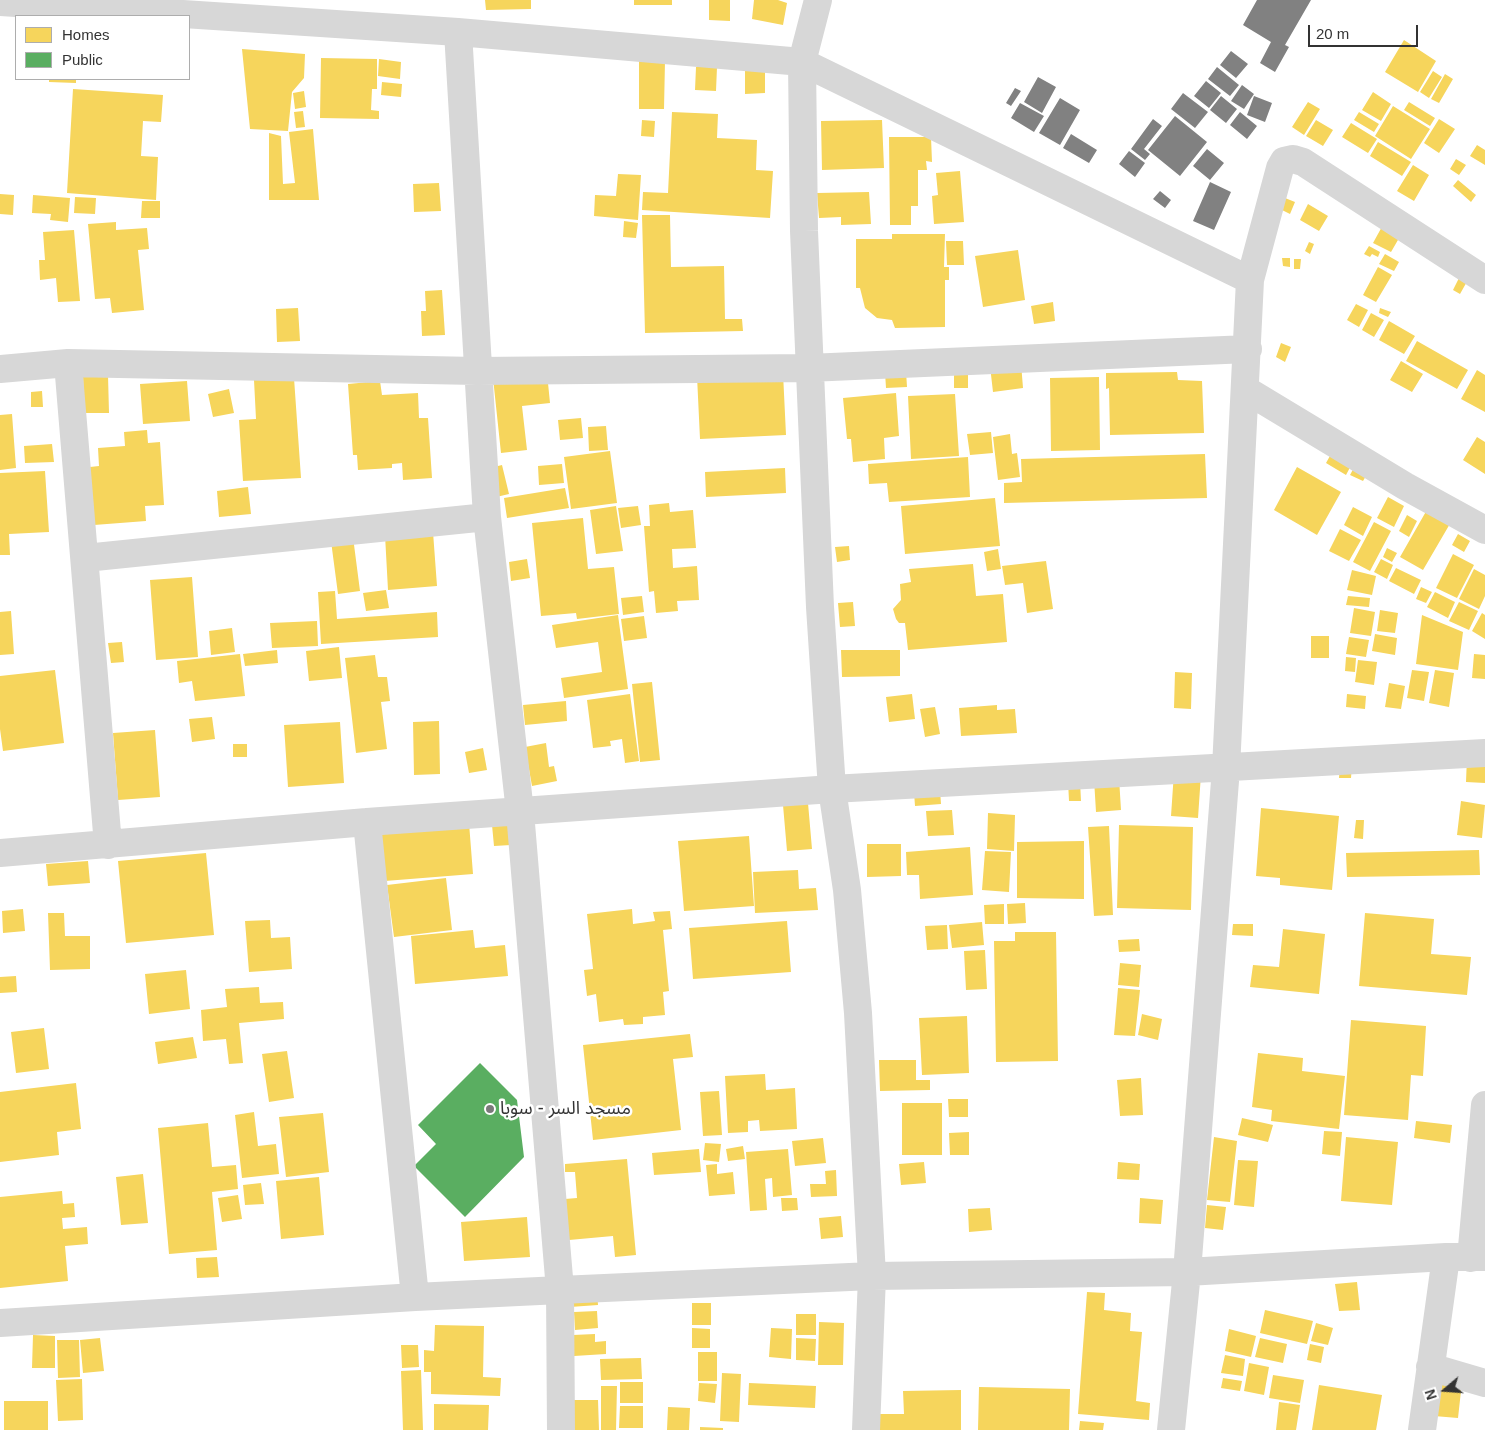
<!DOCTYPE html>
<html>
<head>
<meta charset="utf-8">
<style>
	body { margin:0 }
	#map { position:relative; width:1485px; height:1430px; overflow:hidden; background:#fff; font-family:Arial,sans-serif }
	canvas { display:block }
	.legend { position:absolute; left:15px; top:15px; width:175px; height:65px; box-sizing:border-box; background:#fff; border:1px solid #adadad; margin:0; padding:6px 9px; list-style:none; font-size:15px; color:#333 }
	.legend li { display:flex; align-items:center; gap:10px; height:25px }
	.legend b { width:25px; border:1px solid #adadad }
	.north { position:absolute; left:1420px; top:1365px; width:50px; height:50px; -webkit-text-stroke:4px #fff; paint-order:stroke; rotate:252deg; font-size:14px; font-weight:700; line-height:20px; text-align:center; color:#333 }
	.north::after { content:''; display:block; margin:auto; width:18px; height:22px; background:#333; clip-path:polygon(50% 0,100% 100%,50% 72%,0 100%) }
	.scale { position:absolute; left:1308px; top:25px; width:110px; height:22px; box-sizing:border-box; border:2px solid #333; border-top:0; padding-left:6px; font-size:15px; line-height:18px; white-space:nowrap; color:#333; -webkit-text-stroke:4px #fff; paint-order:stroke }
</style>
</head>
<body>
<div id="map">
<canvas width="1485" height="1430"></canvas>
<ul class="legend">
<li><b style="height:14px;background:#f6d55c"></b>Homes</li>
<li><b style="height:14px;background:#5aae61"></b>Public</li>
</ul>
<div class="north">N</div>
<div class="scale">20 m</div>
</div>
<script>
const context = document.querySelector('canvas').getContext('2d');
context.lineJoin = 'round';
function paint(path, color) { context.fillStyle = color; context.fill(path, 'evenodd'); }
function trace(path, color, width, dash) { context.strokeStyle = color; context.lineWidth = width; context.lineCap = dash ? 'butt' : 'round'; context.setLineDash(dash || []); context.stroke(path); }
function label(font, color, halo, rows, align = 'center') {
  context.font = font + ' Arial,"Noto Sans Arabic",sans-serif'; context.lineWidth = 5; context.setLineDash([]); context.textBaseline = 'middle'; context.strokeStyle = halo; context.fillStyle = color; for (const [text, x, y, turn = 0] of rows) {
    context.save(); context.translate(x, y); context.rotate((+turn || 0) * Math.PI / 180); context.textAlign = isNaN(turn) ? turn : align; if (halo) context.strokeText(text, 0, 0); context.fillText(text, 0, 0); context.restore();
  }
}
const homes = new Path2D(`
	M485 0H531V9L486 10Z
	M634 0H672V5H634Z
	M709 0H730V21L709 20Z
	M754 0H778L787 3 783 25 752 19Z
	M1404 40 1436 61 1418 92 1385 72Z
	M242 49 305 54 304 78 292 92 288 131 250 129Z
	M321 58 377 59V89H372L371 110 379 111V119L320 118Z
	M379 59 401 62 400 79 378 76Z
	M639 60 665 61 664 109H639Z
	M745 66H765V93L745 94Z
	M696 67H717L716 91 695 90Z
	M1433 71 1442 77 1429 98 1420 92Z
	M1445 74 1453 79 1439 103 1431 99Z
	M49 79H76V83L49 82Z
	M382 82 402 84 401 97 381 95Z
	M73 89 163 95 161 122 143 121 141 156 158 157 156 200 67 193Z
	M304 91 306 107 295 109 293 93Z
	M1373 92 1391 104 1381 121 1362 110Z
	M1308 102 1320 109 1304 135 1292 127Z
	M1409 102 1435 118 1430 126 1404 110Z
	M1393 106 1430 129 1411 159 1375 136Z
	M303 111 305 127 296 128 294 112Z
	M672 112 718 114 717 138 757 140 756 170 773 171 770 218 642 210 643 192 668 193Z
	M1359 112 1379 124 1374 132 1354 120Z
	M1439 119 1455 129 1439 153 1424 143Z
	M642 120 655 121 654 137 641 136Z
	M882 120 884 168 822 170 821 121Z
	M1316 120 1333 130 1323 146 1306 136Z
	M1351 123 1377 139 1368 153 1342 137Z
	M313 129 319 200H269V133L281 136 283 184 295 183 289 132Z
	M889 137H931L932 162 926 161 927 170H918V206H911V225H890Z
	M1378 142 1411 162 1402 176 1370 156Z
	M1477 145 1485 150V165L1470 156Z
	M1456 159 1466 165 1459 175 1450 169Z
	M1413 165 1429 175 1414 201 1397 191Z
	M960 171 964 222 934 224 932 196 938 195 936 173Z
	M618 174 641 175 638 220 594 216 595 195 616 196Z
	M1458 180 1476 195 1471 202 1453 186Z
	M439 183 441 211 414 212 413 184Z
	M869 192 871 224 841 225V217L819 218 817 193Z
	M0 194 14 195 13 215 0 214Z
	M33 195 70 198 68 222 50 220 51 214 32 213Z
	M75 197 96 198 95 214 74 213Z
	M1285 198 1295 202 1290 214 1280 209Z
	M142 201H160V218H141Z
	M1308 204 1328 216 1319 231 1300 220Z
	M642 215H670L671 267 724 266 725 319H742L743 331 645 333Z
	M624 221 638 223 636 238 623 237Z
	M116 222V230L147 228 149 249 138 250 144 310 112 313 110 298 95 299 88 224Z
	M1384 223 1402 233 1391 252 1373 243Z
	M74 230 80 301 58 302 56 278 40 280 39 260H45L43 232Z
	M892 234H945L944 267H949V280H945V327L895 328 892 320 877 318 865 308 860 288H856V239H892Z
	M946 241H963L964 265H947Z
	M1309 242 1314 244 1310 254 1305 251Z
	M1369 246 1380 252 1378 257 1372 254 1370 257 1364 254Z
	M1018 250 1025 300 983 307 975 256Z
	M1385 254 1399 262 1394 271 1379 264Z
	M1282 258H1290V267L1283 266Z
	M1294 259H1301L1300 269H1294Z
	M1378 267 1392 275 1376 302 1363 295Z
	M1461 274 1469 278 1460 294 1453 290Z
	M442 290 445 335 422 336 421 311H426L425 291Z
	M1053 302 1055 321 1034 324 1031 306Z
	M1356 304 1368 310 1359 327 1347 320Z
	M298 308 300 341 277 342 276 309Z
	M1380 308 1391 312 1388 317 1379 313Z
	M1371 313 1384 320 1374 337 1362 330Z
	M1389 321 1415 336 1404 354 1379 340Z
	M1417 341 1468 370 1457 389 1406 361Z
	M1281 343 1291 347 1285 362 1276 357Z
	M1401 361 1423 374 1412 392 1390 380Z
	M1021 363 1023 388 993 392 990 366Z
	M954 366 968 367V388H954Z
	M1477 370 1485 375V412L1461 399Z
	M906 371 907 387 886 388 885 372Z
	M1177 372 1178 380 1202 381 1204 433 1110 435 1109 388 1106 389V373Z
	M547 373 550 403 522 406 527 450 501 453 493 378Z
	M783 373 786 435 700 439 697 376Z
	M108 375 109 413H84L83 376Z
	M1099 377 1100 450 1051 451 1050 378Z
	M294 378 301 478 243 481 239 420 256 419 254 380Z
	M187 381 190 421 143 424 140 384Z
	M380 381 382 395 418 393 419 418H428L432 478 403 480 402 463 392 464V468L358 470 357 455H353L348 384Z
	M229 389 234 413 213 417 208 394Z
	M42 391 43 407H31V392Z
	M896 393 899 436 884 438 885 459 853 462 851 439H847L843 398Z
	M955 394 959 456 911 459 908 396Z
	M12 414 16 468 0 470V415Z
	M581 418 583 438 560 440 558 420Z
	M606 426 608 450 589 451 588 427Z
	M147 430 148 443 160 442 164 505 145 506 146 521 94 525 90 467 99 466 98 448 125 446 124 432Z
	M991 432 993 453 970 455 967 434Z
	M1010 434 1012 454 1017 453 1020 477 998 480 993 437Z
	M1477 437 1485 442V474L1463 460Z
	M52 444 54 462 25 463 24 446Z
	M1335 447 1355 458 1346 475 1326 463Z
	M610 451 617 503 571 509 564 457Z
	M1205 454 1207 498 1004 503V483L1022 482 1021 459Z
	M968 457 970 497 889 502 887 483 869 484 868 464Z
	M1357 462 1370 469 1363 481 1350 475Z
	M562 464 564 483 539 485 538 466Z
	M502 465 509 494 492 498 486 469Z
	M1297 467 1341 492 1317 535 1274 510Z
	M785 468 786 493 706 497 705 472Z
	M45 471 49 532 9 534 10 555H0V473Z
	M248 487 251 514 219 517 217 491Z
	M565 488 569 508 507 518 504 498Z
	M1388 497 1404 506 1394 527 1377 518Z
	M995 498 1000 546 905 554 901 506Z
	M669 503 670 512 693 510 696 548 672 549 673 568 697 566 699 600 677 601 678 611 656 613 654 591 649 592 644 526H650L649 505Z
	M616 506 623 551 596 554 590 510Z
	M638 506 641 525 621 528 618 508Z
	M1353 507 1372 517 1363 536 1344 525Z
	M1428 508 1451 522 1423 570 1400 557Z
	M1407 515 1417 521 1409 537 1399 531Z
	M583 518 588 569 614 567 619 614 577 619 576 613 541 616 532 523Z
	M1374 522 1391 531 1370 571 1353 562Z
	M1340 529 1361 540 1349 561 1329 551Z
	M433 532 437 586 388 590 385 535Z
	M1458 534 1470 541 1464 552 1452 545Z
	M353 537 360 591 338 594 331 541Z
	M849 546 850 560 837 562 835 547Z
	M1387 548 1397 553 1392 562 1383 557Z
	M998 549 1001 569 987 571 984 552Z
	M1453 554 1474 565 1457 598 1436 588Z
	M527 559 530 578 511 581 509 562Z
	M1381 559 1393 565 1387 579 1374 572Z
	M1046 561 1053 609 1027 613 1023 583 1005 585 1002 566Z
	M973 564 976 596 1003 594 1007 642 908 650 905 623H899L896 619 893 609 901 600 900 584 911 582 909 569Z
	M1396 568 1421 580 1414 594 1389 581Z
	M1474 569 1485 575V596L1479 609 1459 599Z
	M1352 570 1376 576 1372 595 1347 590Z
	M192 577 198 657 156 660 150 580Z
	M1421 587 1432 592 1426 603 1416 599Z
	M386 590 389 608 366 611 363 593Z
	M335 591 337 619 437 612 438 637 321 644 318 592Z
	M1435 592 1455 602 1448 618 1427 607Z
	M642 596 644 612 623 615 621 598Z
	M1348 596 1370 598 1369 607 1346 605Z
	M853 602 855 626 840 627 838 603Z
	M1459 602 1478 611 1469 630 1449 621Z
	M1354 608 1375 612 1371 636 1350 633Z
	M1380 610 1398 613 1395 633 1377 631Z
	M11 611 14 654 0 655V612Z
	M1482 613 1485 615V639L1472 631Z
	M618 615 628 689 564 698 561 678 602 672 598 642 556 648 552 625Z
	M1422 615 1463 632 1458 670 1416 664Z
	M644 616 647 638 624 641 621 619Z
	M317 621 318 646 272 648 270 623Z
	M232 628 235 652 211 655 209 631Z
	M1375 634 1397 638 1395 655 1372 651Z
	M1311 636H1329V658H1311Z
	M1349 637 1369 640 1366 657 1346 654Z
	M122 642 124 662 111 663 108 643Z
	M339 647 342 678 309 681 306 651Z
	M277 650 278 663 245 666 243 654Z
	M841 650H900V676L842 677Z
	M240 654 245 696 195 701 192 681 179 683 177 661Z
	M1474 654 1485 655V679L1472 678Z
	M375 655 378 677H387L390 701 381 702 387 749 356 753 345 658Z
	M1346 657 1356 658 1355 672 1345 671Z
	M1358 660 1377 662 1374 685 1355 682Z
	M55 670 64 743 3 751 0 729V676Z
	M1412 670 1429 672 1424 701 1407 698Z
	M1435 670 1454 673 1449 707 1429 703Z
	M1175 672 1192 673 1191 709 1174 708Z
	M652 682 660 760 640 762 632 684Z
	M1389 683 1405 686 1401 709 1385 707Z
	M630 694 639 761 625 763 622 739 610 741 611 746 593 748 587 700Z
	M912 694 915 719 889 722 886 697Z
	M1347 694 1366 696 1365 709 1346 707Z
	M566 701 567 721 525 725 523 705Z
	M997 705V710L1015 709 1017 733 961 736 959 708Z
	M935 707 940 734 925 737 920 709Z
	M212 717 215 739 192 742 189 719Z
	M439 721 440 774 414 775 413 722Z
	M340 722 344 783 288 787 284 725Z
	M155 730 160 797 118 800 113 733Z
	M546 743 549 767 554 766 557 781 532 786 525 747Z
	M233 744H247V757H233Z
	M483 748 487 770 469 773 465 752Z
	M1467 757 1485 758V783L1466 782Z
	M1340 764 1352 765 1351 778H1339Z
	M1174 772 1201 774 1198 818 1171 816Z
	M1119 778 1121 810 1096 812 1094 779Z
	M1068 781H1080L1081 801H1069Z
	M940 790 941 804 915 806 914 792Z
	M1461 801 1485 805 1482 838 1457 835Z
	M808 803 812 849 787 851 783 805Z
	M1261 808 1339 816 1332 890 1280 885V878L1256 876Z
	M952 810 954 835 928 836 926 811Z
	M988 813 1015 815 1014 851 987 849Z
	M1356 820H1364L1363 839 1354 838Z
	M469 823 473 874 385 881 380 831Z
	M508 823 511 845 494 846 492 825Z
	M1119 825 1193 827 1191 910 1117 908Z
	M1109 826 1113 915 1094 916 1088 827Z
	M749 836 754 906 684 911 678 841Z
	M1084 841V899L1017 898V842Z
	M867 844H901V876L867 877Z
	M970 847 973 895 920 899 919 875H907L906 852Z
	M1479 850 1480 875 1347 877 1346 853Z
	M985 851 1011 852 1009 892 982 890Z
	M206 853 214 935 126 943 118 861Z
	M88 861 90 883 48 886 46 864Z
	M798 870 799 889 816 888 818 910 755 913 753 872Z
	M446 878 452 930 394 937 387 885Z
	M1025 903 1026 923 1008 924 1007 904Z
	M1004 904V924H985L984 905Z
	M23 909 25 931 3 933 2 911Z
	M632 909 633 924 655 921 653 912 670 911 672 929 663 930 669 991 663 992 665 1015 643 1017V1024L624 1025 623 1019 599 1022 596 994 587 996 584 970 593 969 587 914Z
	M48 913H64L65 936H90V969L50 970Z
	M1365 913 1434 919 1431 954 1471 957 1467 995 1359 986Z
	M270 920 271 938 290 937 292 969 249 972 245 921Z
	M787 921 791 972 693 979 689 928Z
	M982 922 984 945 952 948 949 925Z
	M1233 924H1253V936L1232 935Z
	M947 925 948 949 927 950 925 926Z
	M1283 929 1325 934 1319 994 1250 987 1253 965 1279 967Z
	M473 930 475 948 505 945 508 976 415 984 411 936Z
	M1015 932H1056L1058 1061 996 1062 994 941H1015Z
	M1139 939 1140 951 1119 952 1118 940Z
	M985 950 987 989 966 990 964 951Z
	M1120 963 1141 965 1139 987 1118 985Z
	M186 970 190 1009 149 1014 145 974Z
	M16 976 17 992 0 993V977Z
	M259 987 260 1003 283 1002 284 1019 239 1023 243 1063 229 1064 226 1039 203 1041 201 1010 227 1007 225 989Z
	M1118 988 1140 990 1135 1036 1114 1035Z
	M1142 1014 1162 1019 1158 1040 1138 1035Z
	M967 1016 969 1073 922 1075 919 1018Z
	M1351 1020 1426 1026 1423 1076 1411 1075 1408 1120 1344 1115Z
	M44 1028 49 1069 16 1073 11 1032Z
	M690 1034 693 1057 673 1059 681 1130 593 1140 583 1045Z
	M193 1037 197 1058 158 1064 155 1042Z
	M287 1051 294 1098 269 1102 262 1054Z
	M1258 1053 1303 1058 1302 1071 1345 1076 1339 1129 1271 1121 1272 1110 1252 1107Z
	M879 1060H916V1080H930V1090L880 1091Z
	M765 1074 766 1090 795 1088 797 1129 760 1131 759 1120 748 1121V1132L728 1133 725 1076Z
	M1141 1078 1143 1115 1120 1116 1117 1080Z
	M76 1083 81 1129 57 1132 59 1155 0 1162V1092Z
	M719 1091 722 1135 703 1136 700 1092Z
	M948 1099H968V1117H949Z
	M902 1103H942V1155H902Z
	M254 1112 258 1146 276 1144 279 1174 242 1178 235 1115Z
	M323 1113 329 1172 286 1177 279 1117Z
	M1242 1118 1273 1125 1268 1142 1238 1135Z
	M1416 1121 1452 1125 1450 1143 1414 1138Z
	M208 1123 212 1167 236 1165 238 1189 212 1192 217 1250 169 1254 158 1128Z
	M1324 1131 1342 1132 1340 1156 1322 1154Z
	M969 1132V1155H950L949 1133Z
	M1214 1137 1237 1141 1230 1202 1207 1200Z
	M1346 1137 1398 1142 1392 1205 1341 1201Z
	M823 1138 826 1163 795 1166 792 1141Z
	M705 1143 721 1144 719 1162 703 1160Z
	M743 1146 745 1159 728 1161 726 1149Z
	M699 1149 701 1172 654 1175 652 1153Z
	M788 1149 792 1195 773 1197 772 1178 765 1179 767 1210 750 1211 746 1152Z
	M627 1159 636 1255 615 1257 613 1236 569 1240 565 1199 577 1198 575 1172H565V1164Z
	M1238 1160 1258 1161 1254 1207 1234 1205Z
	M924 1162 926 1183 901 1185 899 1164Z
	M1118 1162 1140 1164 1139 1180 1117 1179Z
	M717 1164V1174L733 1172 735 1194 709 1196 706 1165Z
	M836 1170 837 1196 811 1197 810 1184H826L825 1171Z
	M143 1174 148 1223 121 1225 116 1177Z
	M319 1177 324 1235 281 1239 276 1181Z
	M261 1183 264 1204 245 1205 243 1185Z
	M62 1191 63 1204 74 1203 75 1217 62 1218 63 1229 87 1227 88 1244 65 1246 68 1281 0 1288V1197Z
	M238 1195 242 1219 222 1222 218 1198Z
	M781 1198H797L798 1210 782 1211Z
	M1140 1198 1163 1200 1161 1224 1139 1223Z
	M1207 1205 1226 1207 1223 1230 1205 1228Z
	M990 1208 992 1230 969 1232 968 1209Z
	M841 1216 843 1237 821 1239 819 1218Z
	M527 1217 530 1257 464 1261 461 1222Z
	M217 1257 219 1277 197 1278 196 1258Z
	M1357 1282 1360 1310 1339 1311 1335 1284Z
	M597 1291 598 1305 570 1307 569 1293Z
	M1087 1292 1105 1293 1104 1310 1131 1313 1130 1331 1142 1332 1136 1401 1150 1403 1149 1420 1078 1414Z
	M692 1303H711V1325H692Z
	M1265 1310 1313 1321 1307 1344 1260 1333Z
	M597 1311 598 1328 575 1330 574 1312Z
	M796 1314H816V1335H796Z
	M819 1322 844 1323 843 1365H818Z
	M1316 1323 1333 1328 1328 1345 1311 1341Z
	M435 1325 484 1326 483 1377 501 1378 500 1396 431 1394V1372H424V1350L434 1351Z
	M692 1328 710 1329V1348H692Z
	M771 1328 792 1329 791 1359 769 1357Z
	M1229 1329 1256 1336 1251 1357 1225 1351Z
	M595 1334V1342L606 1341V1354L574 1356 573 1335Z
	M33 1335 55 1336V1368H32Z
	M100 1338 104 1371 83 1373 80 1340Z
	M796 1338 816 1339 815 1361 796 1360Z
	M1260 1338 1287 1344 1283 1363 1255 1357Z
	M57 1340H79L80 1377 58 1378Z
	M1310 1344 1324 1347 1321 1363 1307 1360Z
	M401 1345H418L419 1367 402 1368Z
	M698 1352H717V1381H698Z
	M1225 1355 1245 1359 1243 1376 1221 1373Z
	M641 1358 642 1379 601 1380 600 1359Z
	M1249 1363 1269 1367 1264 1395 1244 1391Z
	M421 1370 423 1430H403L401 1371Z
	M722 1373 741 1374 739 1422 720 1421Z
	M1273 1375 1304 1380 1300 1403 1269 1398Z
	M1223 1378 1242 1381 1240 1391 1221 1388Z
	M82 1379 83 1420 58 1421 56 1380Z
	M1437 1380 1462 1382 1458 1418 1434 1416Z
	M620 1382H643V1403H620Z
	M699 1383 717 1384 715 1403 698 1401Z
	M749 1383 816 1386 815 1408 748 1405Z
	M1319 1385 1382 1395 1376 1430H1312Z
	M601 1386H617L616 1430H601Z
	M979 1387 1070 1389 1069 1430H978Z
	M961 1390V1430H874V1414H904L903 1391Z
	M572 1400H598L599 1430H573Z
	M4 1401H48V1430H4Z
	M1279 1402 1300 1405 1296 1430H1276Z
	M434 1404 489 1405 488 1430H434Z
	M620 1406H643V1428H619Z
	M668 1407 690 1408 689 1430H667Z
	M1080 1421 1104 1423 1103 1430H1079Z
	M700 1427 723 1428V1430H700Z`);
const public = new Path2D(`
	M480 1063 517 1100 524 1157 465 1217 414 1166 436 1144 418 1125Z`);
const building = new Path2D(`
	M1257 0H1311L1285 45 1289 47 1275 72 1260 63 1271 42 1243 25Z
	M1231 51 1248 64 1236 78 1220 65Z
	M1217 67 1239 85 1230 96 1208 79Z
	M1038 77 1056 87 1042 113 1024 102Z
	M1206 81 1221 93 1209 108 1194 96Z
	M1242 85 1254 94 1244 109 1231 101Z
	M1015 88 1021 91 1011 106 1006 103Z
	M1183 93 1208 112 1195 128 1171 109Z
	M1221 96 1237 109 1226 123 1210 110Z
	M1254 96 1272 103 1265 122 1247 115Z
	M1060 98 1080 110 1060 145 1039 133Z
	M1020 103 1044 116 1034 132 1011 118Z
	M1240 112 1257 126 1247 139 1230 125Z
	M1175 116 1207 142 1180 176 1148 150Z
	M1153 119 1162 126 1144 149 1150 154 1145 160 1131 149Z
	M1071 134 1097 150 1089 163 1063 148Z
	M1207 149 1224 163 1210 180 1193 166Z
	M1129 151 1145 163 1135 177 1119 164Z
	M1210 182 1231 192 1214 230 1193 221Z
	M1160 191 1171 200 1165 208 1153 199Z`);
const street = new Path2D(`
	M0 2 458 32 802 62 818 0
	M458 32 487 517 520 812 560 1290 561 1430
	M68 363 108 845
	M0 369 68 363 477 371 808 368 1248 349
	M1246 390 1405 486 1485 530
	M85 558 487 517
	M367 822 415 1297
	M0 853 367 822 832 789 1485 753
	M1471 1258 1485 1105
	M0 1323 415 1297 560 1290 872 1276 1187 1272 1446 1257H1485
	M1430 1367 1485 1383
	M866 1430 872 1276 858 1013 847 890 832 789 820 607 804 231 802 62 1250 280
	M1171 1430 1187 1272 1226 768 1250 280 1280 168 1284 161 1293 159 1303 162 1485 280
	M1422 1430 1446 1257`);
const markers = [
	[490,1109,5,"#7a7a7a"]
];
const poiNames = [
	["مسجد السر - سوبا",500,1109]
];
paint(homes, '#f6d55c');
paint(public, '#5aae61');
paint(building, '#818181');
trace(street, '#d7d7d7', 28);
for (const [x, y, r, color] of markers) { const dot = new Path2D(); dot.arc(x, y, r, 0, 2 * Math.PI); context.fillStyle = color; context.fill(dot); trace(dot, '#fff', 2); }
label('18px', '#333', '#fff', poiNames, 'left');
</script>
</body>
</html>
